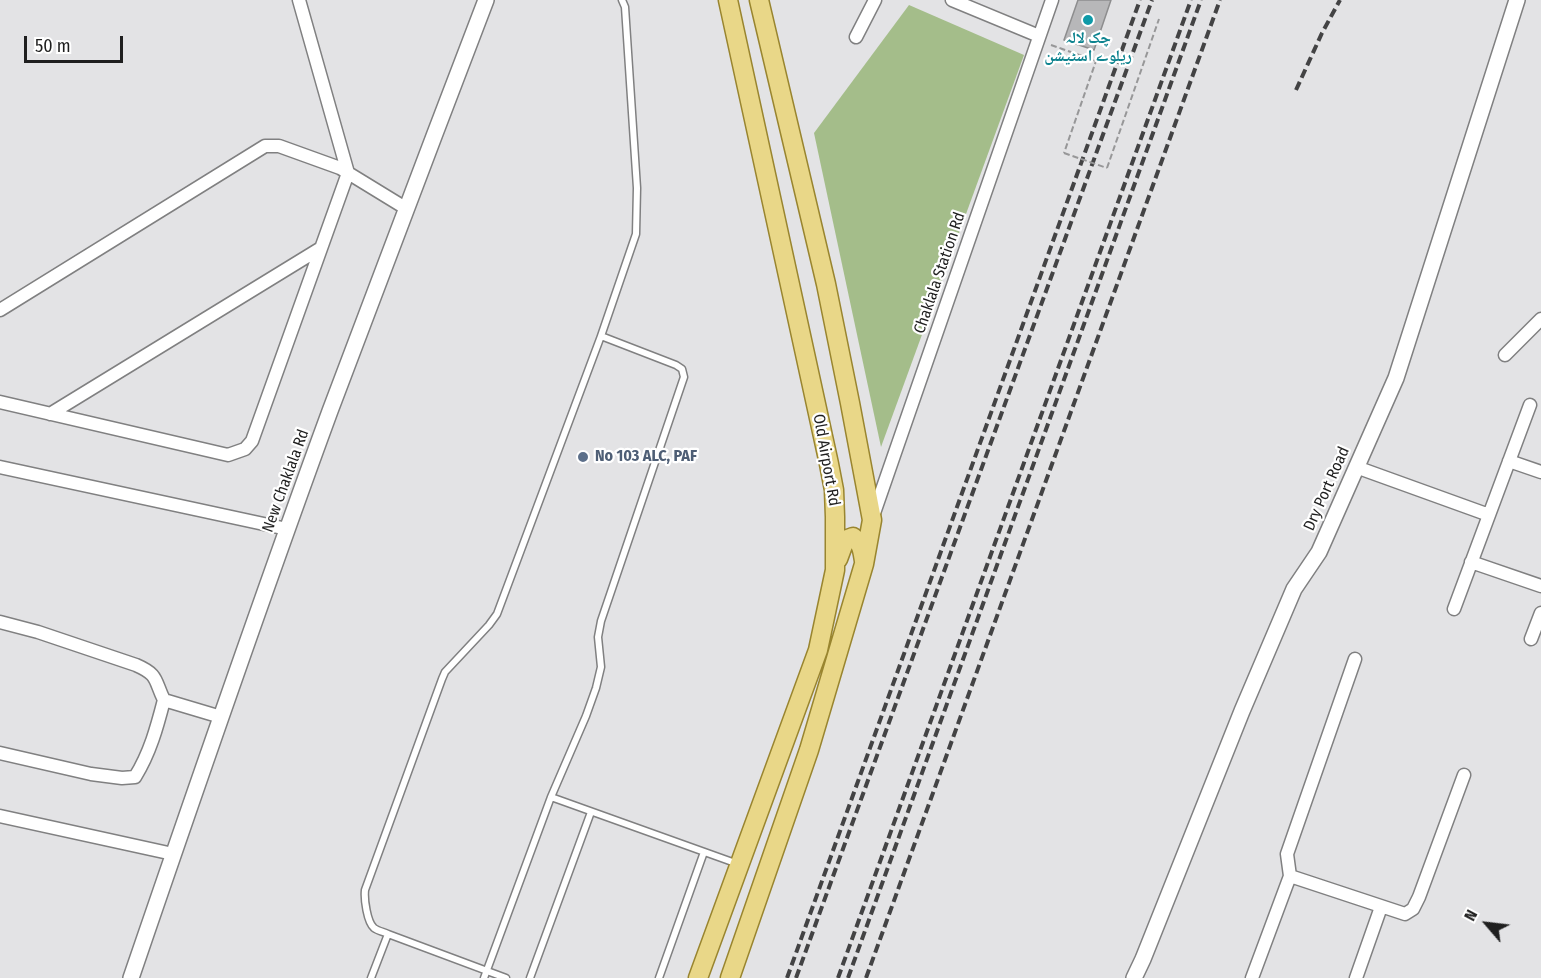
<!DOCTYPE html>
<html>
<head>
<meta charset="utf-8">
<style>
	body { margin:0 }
	#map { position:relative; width:1541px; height:978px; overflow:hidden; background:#e3e3e5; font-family:"Fira Sans Condensed",sans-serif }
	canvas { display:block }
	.north { position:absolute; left:1457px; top:894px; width:60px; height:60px; -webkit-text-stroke:4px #fff; paint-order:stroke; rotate:298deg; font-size:16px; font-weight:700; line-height:24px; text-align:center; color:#1f1f1f }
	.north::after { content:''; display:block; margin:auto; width:21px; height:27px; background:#1f1f1f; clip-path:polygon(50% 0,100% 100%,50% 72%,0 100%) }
	.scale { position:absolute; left:24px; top:36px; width:99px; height:27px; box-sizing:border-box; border:3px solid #1f1f1f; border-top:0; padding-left:8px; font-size:18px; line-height:21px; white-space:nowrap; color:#1f1f1f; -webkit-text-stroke:4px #fff; paint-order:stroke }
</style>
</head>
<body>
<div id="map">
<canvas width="1541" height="978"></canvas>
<div class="north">N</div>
<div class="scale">50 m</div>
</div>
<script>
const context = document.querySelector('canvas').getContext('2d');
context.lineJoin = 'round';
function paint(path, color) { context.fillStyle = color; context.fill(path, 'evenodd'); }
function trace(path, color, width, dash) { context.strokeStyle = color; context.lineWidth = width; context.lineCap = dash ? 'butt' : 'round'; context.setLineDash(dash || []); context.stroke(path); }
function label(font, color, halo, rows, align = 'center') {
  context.font = font + ' "Fira Sans Condensed","Noto Naskh Arabic",sans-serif'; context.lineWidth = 4.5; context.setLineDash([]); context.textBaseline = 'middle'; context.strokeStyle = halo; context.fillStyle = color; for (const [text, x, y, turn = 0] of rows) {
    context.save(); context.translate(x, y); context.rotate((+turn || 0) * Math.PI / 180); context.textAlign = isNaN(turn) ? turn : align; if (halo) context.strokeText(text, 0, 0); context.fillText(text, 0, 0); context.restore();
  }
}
const green = new Path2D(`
	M909 5 1024 55 881 447 814 133Z`);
const building = new Path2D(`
	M1078 0H1111L1094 50 1064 40Z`);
const path = new Path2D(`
	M1051 45 1096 61 1064 153
	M1107 168 1159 19`);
const service = new Path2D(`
	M551 797 586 716 596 688 601 667 598 637 601 621 684 377 682 369 676 365 601 336 636 234 637 188 625 7 622 0
	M388 934C384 932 378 931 374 928 367 922 364 899 365 890L442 679 445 672 489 625 497 614 601 336
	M371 978 388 934 506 978
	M484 978 551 797 738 864
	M530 978 591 812
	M659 978 704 852`);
const minor = new Path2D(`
	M952 0 1039 36
	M856 37 875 0
	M0 310 265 146H279L340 168 407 209
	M1505 355 1541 319
	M0 402 228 455 245 449 252 441 348 173 299 0
	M50 414 321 248
	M1509 461 1541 472
	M0 467 287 529
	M1356 467 1489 515
	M873 516 1052 0
	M1471 562 1541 586
	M1454 609 1530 405
	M0 622 38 632 136 665C159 675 154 680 164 700L221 717
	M1531 639 1541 613
	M0 753 91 774 122 778 135 777C150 753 157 727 164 700
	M0 816 173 854
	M1290 876 1405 914 1413 909 1419 897 1464 775
	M1252 978 1290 876 1287 854 1355 659
	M1356 978 1381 907`);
const tertiary = new Path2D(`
	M131 978C196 788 261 599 330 411 381 273 434 137 486 0
	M1134 978 1143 959 1242 711 1294 589 1319 552 1396 378 1517 0`);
const primary = new Path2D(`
	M838 559 845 540 853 537C862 544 862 549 864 561
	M698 978 818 650 835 570V517L834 490 829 464 728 0
	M730 978 809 750 864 564 872 520 850 403 826 284 759 0`);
const rail = new Path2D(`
	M1296 90 1322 33 1340 0
	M787 978 1140 0
	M796 978 1152 0
	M838 978 1191 0
	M848 978 1201 0
	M866 978 1220 0`);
const pathBridge = new Path2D(`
	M1064 153 1107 168`);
const markers = [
	[1088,20,6,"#0f9aa8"],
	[583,457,6,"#5c6f8a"]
];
const cultureNames = [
	["چک لالہ",1088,39],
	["ریلوے اسٹیشن",1088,57]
];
const streetNames = [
	["Chaklala Station Rd",940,273,-71],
	["Old Airport Rd",826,460,80],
	["New Chaklala Rd",286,481,-70],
	["Dry Port Road",1327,489,-66]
];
const serviceNames = [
	["No 103 ALC, PAF",595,457]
];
paint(green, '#a4bd8a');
paint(building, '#b7b7b9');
trace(building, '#8d8d8e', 1.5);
trace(service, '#808081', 9);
trace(minor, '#808081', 15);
trace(tertiary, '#808081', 18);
trace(primary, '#99852f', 21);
trace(path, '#979798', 2, [6, 3]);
trace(service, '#fff', 6);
trace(minor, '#fff', 12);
trace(tertiary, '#fff', 15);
trace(primary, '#e9d788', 18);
trace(rail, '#434344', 4, [9, 4.5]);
trace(pathBridge, '#979798', 2, [6, 3]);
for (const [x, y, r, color] of markers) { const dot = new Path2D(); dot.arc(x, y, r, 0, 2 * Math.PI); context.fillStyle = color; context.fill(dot); trace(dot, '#fff', 2); }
label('bold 16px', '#0d838f', '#fff', cultureNames);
label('16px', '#1f1f1f', '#fff', streetNames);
label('bold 16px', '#4e5e75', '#fff', serviceNames, 'left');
</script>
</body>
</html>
